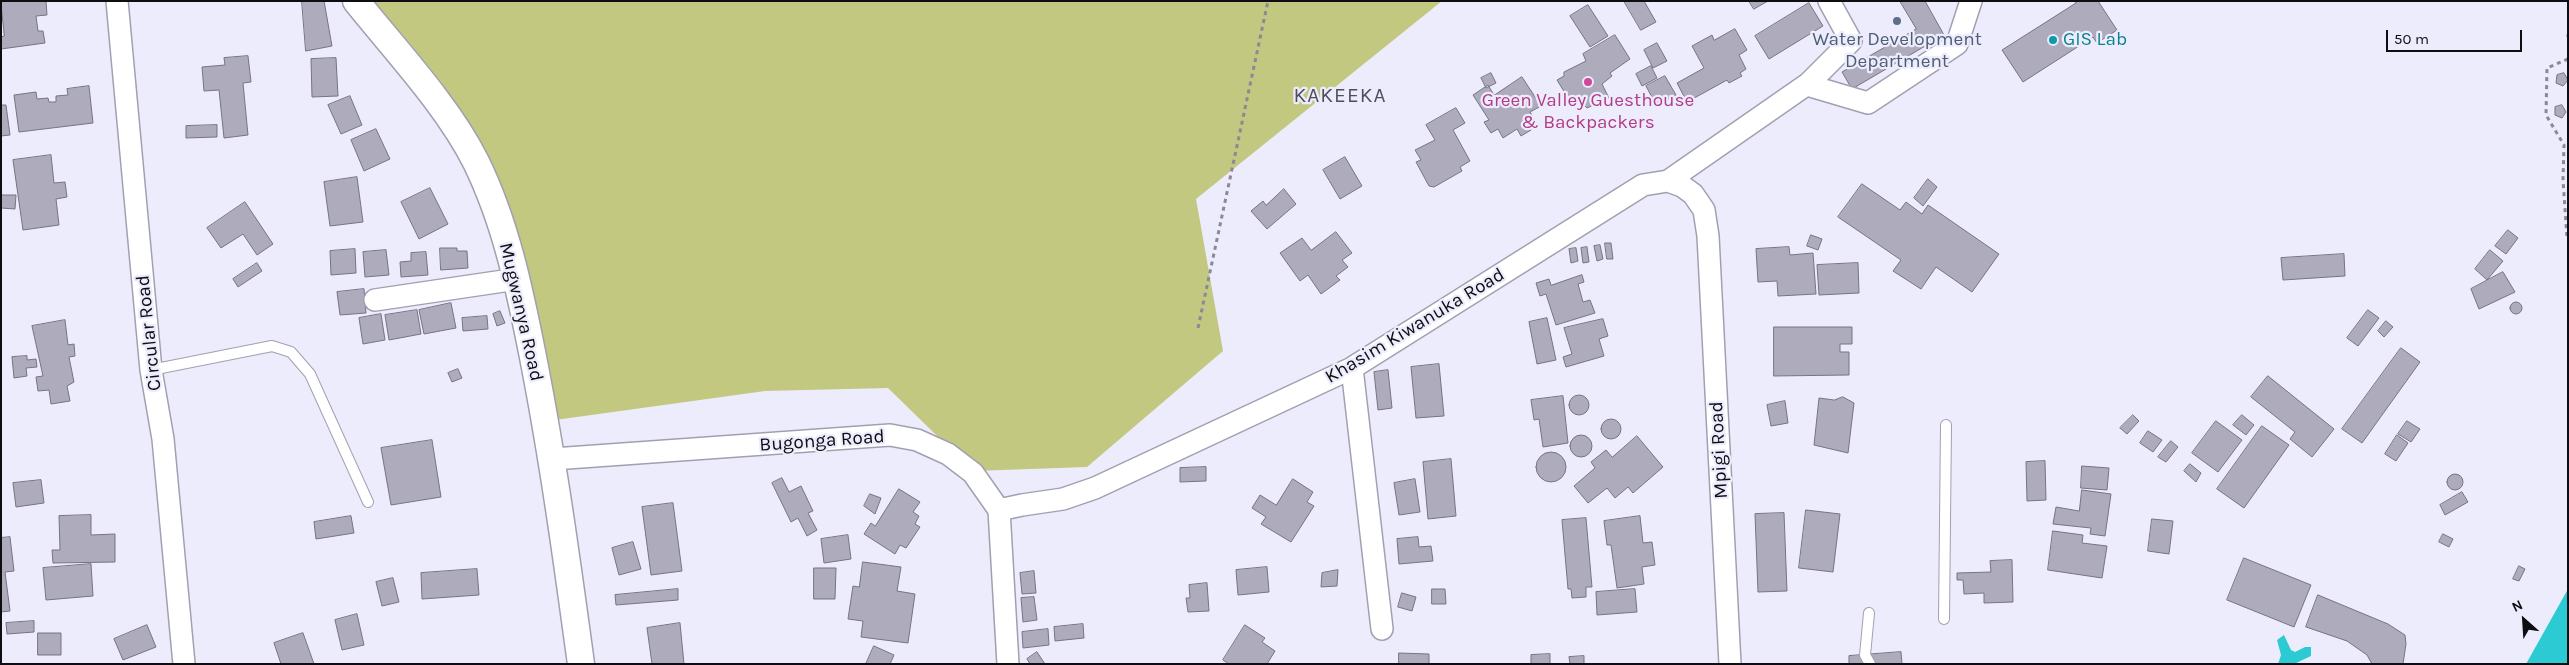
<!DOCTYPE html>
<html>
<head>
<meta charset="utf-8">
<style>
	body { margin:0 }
	#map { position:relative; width:2569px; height:665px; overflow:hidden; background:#edecfd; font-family:Karla,sans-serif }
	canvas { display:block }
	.frame { position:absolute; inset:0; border:2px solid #0d0d12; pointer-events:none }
	.north { position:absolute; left:2499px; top:595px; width:50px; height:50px; -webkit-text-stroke:4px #edecfd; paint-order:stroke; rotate:334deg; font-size:14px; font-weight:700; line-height:20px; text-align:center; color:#0d0d12 }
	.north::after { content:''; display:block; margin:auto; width:18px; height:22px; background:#0d0d12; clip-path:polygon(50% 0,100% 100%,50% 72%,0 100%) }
	.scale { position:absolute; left:2386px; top:30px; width:136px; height:22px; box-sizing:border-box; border:2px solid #0d0d12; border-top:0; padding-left:6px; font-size:15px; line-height:18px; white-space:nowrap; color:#0d0d12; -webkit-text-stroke:4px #edecfd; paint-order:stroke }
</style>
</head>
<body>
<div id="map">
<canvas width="2569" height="665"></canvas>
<div class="frame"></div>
<div class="north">N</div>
<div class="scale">50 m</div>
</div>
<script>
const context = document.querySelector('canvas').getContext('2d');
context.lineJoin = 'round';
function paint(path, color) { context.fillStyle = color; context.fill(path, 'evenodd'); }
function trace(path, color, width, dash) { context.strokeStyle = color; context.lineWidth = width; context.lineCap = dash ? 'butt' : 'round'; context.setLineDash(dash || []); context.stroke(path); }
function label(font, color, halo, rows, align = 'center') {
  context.font = font + ' Karla,sans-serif'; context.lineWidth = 4.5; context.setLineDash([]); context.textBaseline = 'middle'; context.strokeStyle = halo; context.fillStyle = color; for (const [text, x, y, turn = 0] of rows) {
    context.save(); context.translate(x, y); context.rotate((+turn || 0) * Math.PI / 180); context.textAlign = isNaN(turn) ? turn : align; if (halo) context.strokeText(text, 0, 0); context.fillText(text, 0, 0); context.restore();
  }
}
const green = new Path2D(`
	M352 1H1442L1196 199 1223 351 1087 467 973 471 888 388 765 391 548 421 470 141Z`);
const water = new Path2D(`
	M2568 589V664H2526Z
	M2284 635 2291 650 2295 652 2305 647H2311V656L2294 664H2278L2281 655 2277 640Z`);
const building = new Path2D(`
	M1 1H46L47 15 36 16 38 31H43L45 43 1 49V37L4 36Z
	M302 1H324L332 46 306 51Z
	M1624 1H1644L1656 22 1641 30Z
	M1749 1H1768L1754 9Z
	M1900 1H1925L1944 35 1852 89 1842 72 1916 29Z
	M2074 1H2098L2117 30 2097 43 2093 37 2023 82 2002 50 2076 3Z
	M1809 3 1823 26 1769 59 1755 36Z
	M1588 5 1608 36 1590 47 1570 16Z
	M1735 29 1747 50 1739 55 1746 69 1740 73 1742 76 1729 83 1727 80 1687 102 1677 83 1704 68 1692 46 1712 35 1714 40Z
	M1615 35 1630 59 1610 73 1612 76 1602 84 1609 98 1587 108 1581 102 1573 106 1557 80 1564 76V72L1586 61 1583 54Z
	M1657 43 1667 61 1653 68 1644 50Z
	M248 56 251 82 243 83 248 135 224 138 219 90 204 91 202 67 225 65 224 58Z
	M336 58 338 96 312 97 311 59Z
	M1651 66 1657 78 1642 86 1636 74Z
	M1491 73 1496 83 1486 88 1481 78Z
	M2564 73 2568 80 2563 86 2556 83 2557 75Z
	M1665 76 1676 95 1656 105 1646 86Z
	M1522 77 1541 106 1530 112 1534 119 1527 123 1531 130 1521 136 1517 129 1503 138 1498 129 1491 133 1484 122 1489 120 1473 95 1488 85 1494 95Z
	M89 86 93 123 19 132 14 95 36 92 37 99 48 98 49 102H56V96L68 95 67 89Z
	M350 96 362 125 341 134 328 105Z
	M1 105H6L10 135 1 136Z
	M2562 105 2566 112 2562 118 2555 115V107Z
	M1456 108 1465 123 1453 130 1470 161 1460 167 1462 171 1434 187 1429 186 1416 162 1421 160 1415 150 1435 140 1426 125Z
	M217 125V137L186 138V126Z
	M376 129 390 159 364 171 351 140Z
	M51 155 54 183 65 182 67 197 56 199 59 225 23 230 13 160Z
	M1345 157 1362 186 1340 199 1323 170Z
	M357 177 363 222 330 226 324 182Z
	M1928 179 1937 187 1923 206 1914 198Z
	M1862 184 1900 210 1906 202 1922 214 1928 205 1999 254 1972 292 1936 267 1921 289 1893 271 1901 260 1838 217Z
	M430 188 448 224 419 239 401 202Z
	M1284 189 1296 204 1267 229 1251 211 1263 201 1266 205Z
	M1 195H16L15 209 1 208Z
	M245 202 273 244 257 255 243 234 221 248 207 228Z
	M2508 230 2518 238 2506 254 2495 246Z
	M1336 232 1352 253 1342 260 1348 267 1336 276 1340 280 1321 294 1308 275 1300 281 1280 253 1302 238 1311 250Z
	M1811 235 1822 239 1818 250 1807 246Z
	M1605 243H1611L1613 259H1607Z
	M1600 245 1603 259 1597 261 1594 246Z
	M1587 247 1589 262 1583 263 1581 248Z
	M1789 247 1790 255 1813 253 1816 294 1778 296 1777 281 1758 282 1756 249Z
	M440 248H457V251H467L468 268 441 270Z
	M1576 248 1578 261 1571 263 1569 249Z
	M355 249 356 273 331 275 330 251Z
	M386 250 389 275 365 277 363 252Z
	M2490 250 2503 261 2487 280 2475 269Z
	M426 252 428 275 401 277 400 262 411 261V253Z
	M2344 254 2345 276 2283 280 2281 258Z
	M257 263 262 271 238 287 233 279Z
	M1858 263 1859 293 1819 295 1817 265Z
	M2503 272 2515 292 2479 309 2471 289Z
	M1582 275 1584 282 1578 284 1583 302 1590 300 1595 313 1556 325 1546 294 1540 296 1536 283 1549 279 1551 285Z
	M364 289 366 313 340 315 337 292Z
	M2510 308a6 6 0 1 1 12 0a6 6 0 1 1-12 0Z
	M451 303 456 328 424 334 419 310Z
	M417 310 421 334 389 340 385 315Z
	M2368 310 2379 318 2358 346 2347 338Z
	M500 311 505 323 497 326 493 314Z
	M381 314 385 340 363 344 359 318Z
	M487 316 488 329 463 331 462 318Z
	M1547 318 1556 360 1537 364 1529 322Z
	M1603 319 1608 336 1599 339 1604 356 1566 367 1563 357 1572 354 1564 328Z
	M65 320 68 345 74 344 75 356 69 357 74 382 67 386 70 401 51 404 49 390 38 391 36 377 43 376 32 326Z
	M2386 321 2393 327 2384 337 2378 331Z
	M1774 327H1852V344H1840V352H1849V375L1774 376Z
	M2401 348 2420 362 2362 443 2342 429Z
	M27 356V360L36 359 37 367 26 368 27 376 14 378 12 357Z
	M1439 364 1444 416 1416 418 1411 367Z
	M458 369 462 378 452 382 448 373Z
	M1388 370 1392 408 1378 410 1374 372Z
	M2268 376 2334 429 2312 457 2290 439 2295 432 2251 397Z
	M1569 405a10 10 0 1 1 20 0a10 10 0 1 1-20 0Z
	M1563 396 1568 443 1543 447 1539 419 1534 420 1531 400Z
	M1843 397 1854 403 1848 453 1814 445 1819 398 1834 400Z
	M1785 401 1788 423 1771 426 1767 405Z
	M2133 415 2139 421 2127 434 2120 428Z
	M2242 415 2254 425 2246 435 2233 425Z
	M1601 429a10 10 0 1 1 20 0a10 10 0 1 1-20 0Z
	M2216 421 2242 440 2218 472 2192 453Z
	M2407 421 2420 429 2411 442 2398 434Z
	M2262 426 2289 445 2244 508 2217 489Z
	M2148 431 2162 440 2153 452 2140 443Z
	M2397 435 2408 443 2396 461 2385 454Z
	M1570 446a11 11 0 1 1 22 0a11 11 0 1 1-22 0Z
	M1637 436 1663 467 1633 493 1628 487 1615 498 1607 488 1588 503 1574 486 1595 468 1591 462 1606 450 1612 457Z
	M432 440 441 497 391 505 381 448Z
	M2171 441 2178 447 2166 462 2158 457Z
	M1536 467a15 15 0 1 1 30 0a15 15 0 1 1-30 0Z
	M1451 459 1456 516 1428 519 1423 462Z
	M2045 461 2046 500 2027 501 2026 462Z
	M2190 464 2201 473 2196 482 2184 471Z
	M2082 466 2109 468 2107 490 2081 488Z
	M1206 467V481L1180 482V468Z
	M2447 482a8 8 0 1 1 16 0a8 8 0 1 1-16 0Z
	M782 478 789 492 801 486 813 511 808 513 817 530 807 536 798 518 791 522 772 483Z
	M1293 479 1313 492 1307 502 1314 506 1291 542 1261 524 1266 517 1252 508 1260 495 1276 505Z
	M1415 479 1420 512 1399 515 1394 483Z
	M41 480 44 503 16 507 13 483Z
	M899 489 920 502 913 512 919 516 915 524 920 527 906 548 900 545 895 554 864 534 871 523 875 526Z
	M2082 490 2111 494 2105 536 2090 534 2091 528 2053 524 2056 507 2079 511Z
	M2462 492 2468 502 2445 515 2440 505Z
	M870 494 881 498 875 514 864 506Z
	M673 503 682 571 651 575 642 507Z
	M1806 510 1840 514 1833 572 1799 568Z
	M1784 513 1787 591 1758 592 1755 514Z
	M91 515V535L115 534V562L53 563 52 550H60L59 516Z
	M351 516 354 533 316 539 314 522Z
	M1640 516 1643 543 1652 542 1655 565 1642 567 1644 584 1617 588 1611 545H1607L1604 521Z
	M1586 518 1592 587H1586V597L1572 598 1571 589H1568L1562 520Z
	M2152 519 2173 521 2169 554 2148 551Z
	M2053 531 2083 535 2082 543 2107 546 2102 578 2048 570Z
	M2443 534 2453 539 2449 547 2439 542Z
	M848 535 851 559 824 563 821 539Z
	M10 537 14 571 5 572 10 611 1 612V538Z
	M1418 537 1419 547 1431 546 1433 561 1399 564 1397 539Z
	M633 542 641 569 619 575 612 548Z
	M2244 558 2311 585 2294 627 2227 600Z
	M2012 560 2013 602 1984 603V593L1964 594 1963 580H1957V573L1991 572 1990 561Z
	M863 562 901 567 897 591 915 594 908 643 861 637 863 621 848 619 853 586 859 587Z
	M91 564 93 596 46 600 43 568Z
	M2519 566 2525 569 2519 581 2513 579Z
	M1267 567 1269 592 1238 595 1236 570Z
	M814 568H836L835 599H814Z
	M477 569 479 595 422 599 421 573Z
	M1338 570 1337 586 1321 587 1322 573Z
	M1034 571 1036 593 1022 594 1020 573Z
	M393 578 399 602 382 606 376 582Z
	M1207 583 1209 611 1188 612 1186 598H1190L1189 585Z
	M678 589V600L616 605 615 595Z
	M1432 589H1445L1446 604H1432Z
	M1635 589 1637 612 1597 615 1596 592Z
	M1402 593 1416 597 1412 611 1398 607Z
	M2318 595 2388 624 2405 635 2406 644 2403 664H2372L2367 655 2347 641 2306 627Z
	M1034 597 1037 620 1023 622 1021 598Z
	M357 614 364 645 342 650 335 620Z
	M34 621V632L7 634 6 623Z
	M680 623 684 664H652L647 628Z
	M1083 624 1084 638 1055 641 1054 627Z
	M147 625 156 647 123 660 114 639Z
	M1245 625 1265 638 1262 642 1275 651 1267 664H1229L1223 660Z
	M1048 629 1049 645 1023 648 1022 632Z
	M38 633H61V655H38Z
	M303 633 314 664H281L274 643Z
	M874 646 894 655 890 664H866Z
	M1037 652 1045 664H1030L1027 659Z
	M1901 652 1902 664H1849V656Z
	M1399 653 1429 654V664H1399Z
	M1550 654V664H1531V655Z
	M1584 656V664H1570L1569 657Z`);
const path = new Path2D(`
	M2568 34V37
	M2568 59 2547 68 2546 115 2564 145 2563 180 2567 238 2568 237
	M1198 328 1268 1`);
const service = new Path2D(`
	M151 370 272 346 291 352 310 374 368 502
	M1869 613 1865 655 1870 664
	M1944 619 1946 425`);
const minor = new Path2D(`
	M117 1 151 370 163 439 184 664
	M1807 85 1868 103 1957 44 1971 1
	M1668 181 1809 83 1851 41 1829 1
	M375 300 517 279
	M1352 368 1382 629
	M553 459 890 435 917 440 948 454 973 473 999 510 1008 664
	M999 510 1022 505 1063 499 1095 488 1352 368 1643 185 1668 181 1682 186 1693 194 1704 210 1708 236 1730 664`);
const tertiary = new Path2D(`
	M356 1C396 51 448 106 476 162 506 223 520 291 533 357 553 459 567 561 581 664`);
const markers = [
	[1897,21,5,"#5c6f8a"],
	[2053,40,5,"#0f9aa8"],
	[1588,82,5,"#d1479c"]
];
const serviceNames = [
	["Water Development",1897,40],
	["Department",1897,62]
];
const cultureNames = [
	["GIS Lab",2063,40]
];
const hotelNames = [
	["Green Valley Guesthouse",1588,101],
	["& Backpackers",1588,123]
];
const streetNames = [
	["Mugwanya Road",521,312,77],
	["Khasim Kiwanuka Road",1415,326,-31],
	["Circular Road",149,333,-96],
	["Bugonga Road",822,441,-4],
	["Mpigi Road",1719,450,-93]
];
const quarterNames = [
	["KAKEEKA",1340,96]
];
paint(green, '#c3c880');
paint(water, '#2ccbd4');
paint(building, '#adabbc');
trace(building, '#767483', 1);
trace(service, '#a2a0b0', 12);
trace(minor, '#a2a0b0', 24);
trace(tertiary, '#a2a0b0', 29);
trace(path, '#8a8995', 3, [4, 4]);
trace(service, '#fff', 10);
trace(minor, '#fff', 21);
trace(tertiary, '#fff', 26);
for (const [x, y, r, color] of markers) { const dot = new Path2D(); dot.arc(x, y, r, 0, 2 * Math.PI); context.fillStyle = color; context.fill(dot); trace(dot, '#edecfd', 2); }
label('19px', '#4e5e75', '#edecfd', serviceNames);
label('19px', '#0d838f', '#edecfd', cultureNames, 'left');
label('19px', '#b23c85', '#edecfd', hotelNames);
label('19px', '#0d0d12', '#edecfd', streetNames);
context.letterSpacing = '1px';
label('21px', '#504e5d', '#edecfd', quarterNames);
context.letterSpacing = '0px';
</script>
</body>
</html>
